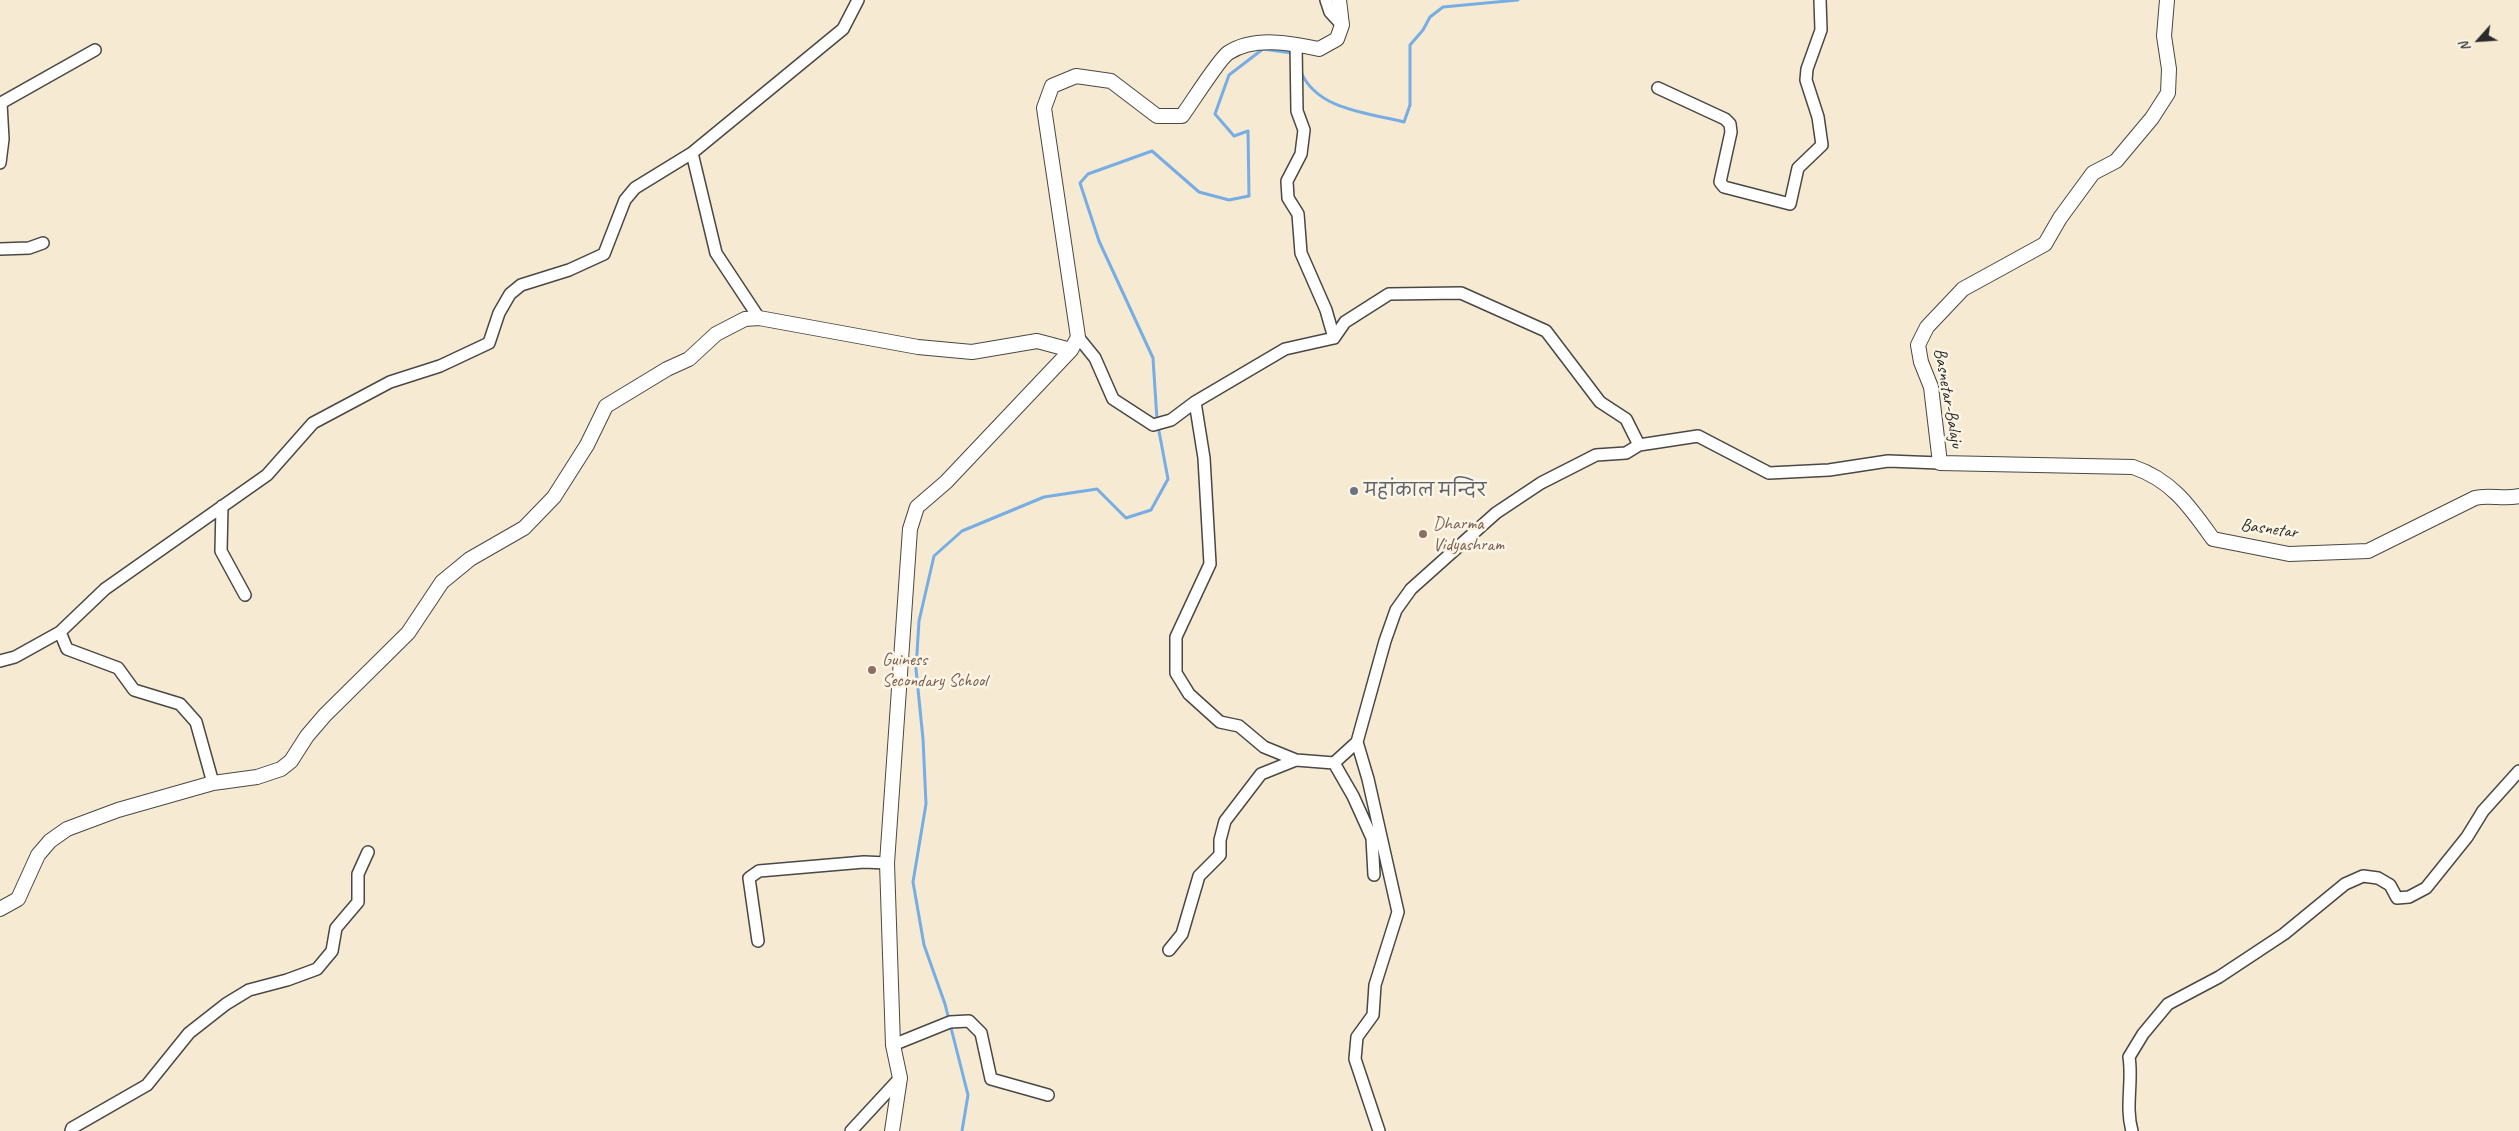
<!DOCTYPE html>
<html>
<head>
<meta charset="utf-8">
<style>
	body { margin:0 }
	#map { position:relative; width:2519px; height:1131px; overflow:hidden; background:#f6ead2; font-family:Caveat,sans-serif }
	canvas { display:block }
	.north { position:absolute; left:2454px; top:15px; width:50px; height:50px; -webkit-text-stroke:4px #fcf5e5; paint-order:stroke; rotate:244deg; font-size:14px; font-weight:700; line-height:20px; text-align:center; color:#2b2b2b }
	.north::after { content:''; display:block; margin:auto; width:18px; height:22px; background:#2b2b2b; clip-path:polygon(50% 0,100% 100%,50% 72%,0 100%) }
</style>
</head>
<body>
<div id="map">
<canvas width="2519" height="1131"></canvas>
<div class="north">N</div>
</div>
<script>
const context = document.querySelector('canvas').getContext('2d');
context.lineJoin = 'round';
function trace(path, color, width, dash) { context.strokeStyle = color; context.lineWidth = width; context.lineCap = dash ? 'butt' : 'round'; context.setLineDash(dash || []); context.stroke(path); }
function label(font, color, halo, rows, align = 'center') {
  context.font = font + ' Caveat,"Playpen Sans Deva",sans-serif'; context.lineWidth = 5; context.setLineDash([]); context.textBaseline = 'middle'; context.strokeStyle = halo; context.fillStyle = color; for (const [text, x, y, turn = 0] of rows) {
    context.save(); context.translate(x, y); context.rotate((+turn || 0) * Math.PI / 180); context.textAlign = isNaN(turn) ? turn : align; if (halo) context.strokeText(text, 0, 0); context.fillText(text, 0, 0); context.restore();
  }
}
const stream = new Path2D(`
	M1301 72C1317 110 1368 113 1404 122L1410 105V45L1423 30 1430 17 1443 7 1518 0
	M1157 420 1153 358 1099 241 1080 183 1088 174 1152 151 1199 192 1229 200 1249 196 1248 131 1234 136 1215 114 1229 75 1263 49 1292 53
	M962 1131 968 1095 945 1004 924 945 913 882 926 804 923 739 916 669 919 621 934 556 962 531 1044 497 1097 489 1126 518 1151 510 1168 479 1158 426`);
const minor = new Path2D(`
	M1326 0 1330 12 1342 25
	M1296 44 1297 111 1304 130 1301 154 1287 181 1288 198 1298 214 1301 253 1326 310 1334 338
	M1658 88 1725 119 1730 124 1731 132 1720 182 1724 187 1790 204 1798 168 1822 145 1818 117 1806 80 1807 69 1821 30 1820 0
	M0 163 3 139 1 103 95 50
	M0 249 29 248 43 243
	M759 318 716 253 692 153 843 29 858 0
	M1078 337 1095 358 1113 399 1153 425 1171 420 1195 402 1285 349 1334 338 1345 322 1389 294 1461 293 1546 331 1600 402 1626 419 1639 445
	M1195 402 1204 458 1210 564 1176 637V673L1189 694 1220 722 1239 726 1264 747 1296 760
	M222 506 221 551 245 595
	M60 632 105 589 267 475 313 423 390 382 440 366 489 343 499 313 510 294 521 285 569 270 604 254 625 200 635 188 692 153
	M0 661 15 657 60 632 67 649 118 668 134 690 180 704 196 722 213 783
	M1357 742 1368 779 1398 912 1375 985 1373 1015 1357 1037 1355 1059 1379 1131
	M1334 763 1353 796 1372 838 1374 875
	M758 941 749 878 759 871 864 862 887 863
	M1169 950 1182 934 1199 876 1220 855V840L1225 821 1261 774 1296 760 1334 763 1357 742 1385 641 1396 610 1411 589 1496 513 1541 483 1596 455 1626 453 1639 445 1698 436 1769 473 1829 470 1888 461 1940 463
	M893 1045 950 1022 969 1021 981 1033 991 1079 1048 1095
	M71 1131 72 1128 147 1085 189 1033 226 1004 249 990 287 980 317 969 332 951 336 928 358 902V874L368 852
	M851 1131 900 1078
	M2132 1131C2125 1107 2133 1081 2129 1057L2143 1034 2168 1004 2219 977 2284 934 2345 884 2363 876 2378 878 2390 885 2397 898 2409 897 2426 888 2467 837 2483 811 2519 771`);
const tertiary = new Path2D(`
	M2167 0 2164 36 2169 69 2168 93 2152 118 2116 161 2093 173 2060 218 2045 244 1963 289 1927 327 1918 345 1921 362 1931 387 1940 463 2133 467C2172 480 2190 507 2213 539L2289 554 2368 551 2475 498C2489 494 2504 500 2519 496
	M0 909 18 899 38 855 50 841 67 829 118 810 213 783 257 777 281 769 291 761 307 736 325 715 408 633 442 582 470 559 524 528 554 497 587 445 606 406 667 369 689 359 716 334 745 319 759 318 918 347 972 352 1037 341 1071 350
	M892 1131 900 1078 893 1045 887 863 910 529 917 507 946 482 1071 350 1078 337 1044 108 1052 86 1076 76 1111 81 1157 116H1182C1191 104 1219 59 1228 53 1254 36 1291 43 1319 49L1337 39 1342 25 1339 0`);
const markers = [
	[1354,491,5,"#6b7280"],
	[1423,534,5,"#8d6e63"],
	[872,670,5,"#8d6e63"]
];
const streetNames = [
	["Basnetar-Balaju",1948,398,80],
	["Basnetar",2269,529,8]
];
const worshipNames = [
	["महांकाल मन्दिर",1364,491]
];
const educationNames = [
	["Dharma",1433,524],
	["Vidyashram",1433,545],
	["Guiness",882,660],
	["Secondary School",882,681]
];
trace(stream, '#76ade5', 3);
trace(minor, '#494844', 14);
trace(tertiary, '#494844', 16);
trace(minor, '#fff', 11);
trace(tertiary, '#fff', 14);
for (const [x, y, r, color] of markers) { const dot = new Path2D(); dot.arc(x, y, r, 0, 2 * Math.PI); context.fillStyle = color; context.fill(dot); trace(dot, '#fcf5e5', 2); }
label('18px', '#2b2b2b', '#fcf5e5', streetNames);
label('18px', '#5b616d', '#fcf5e5', worshipNames, 'left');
label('18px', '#785e54', '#fcf5e5', educationNames, 'left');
</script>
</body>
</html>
